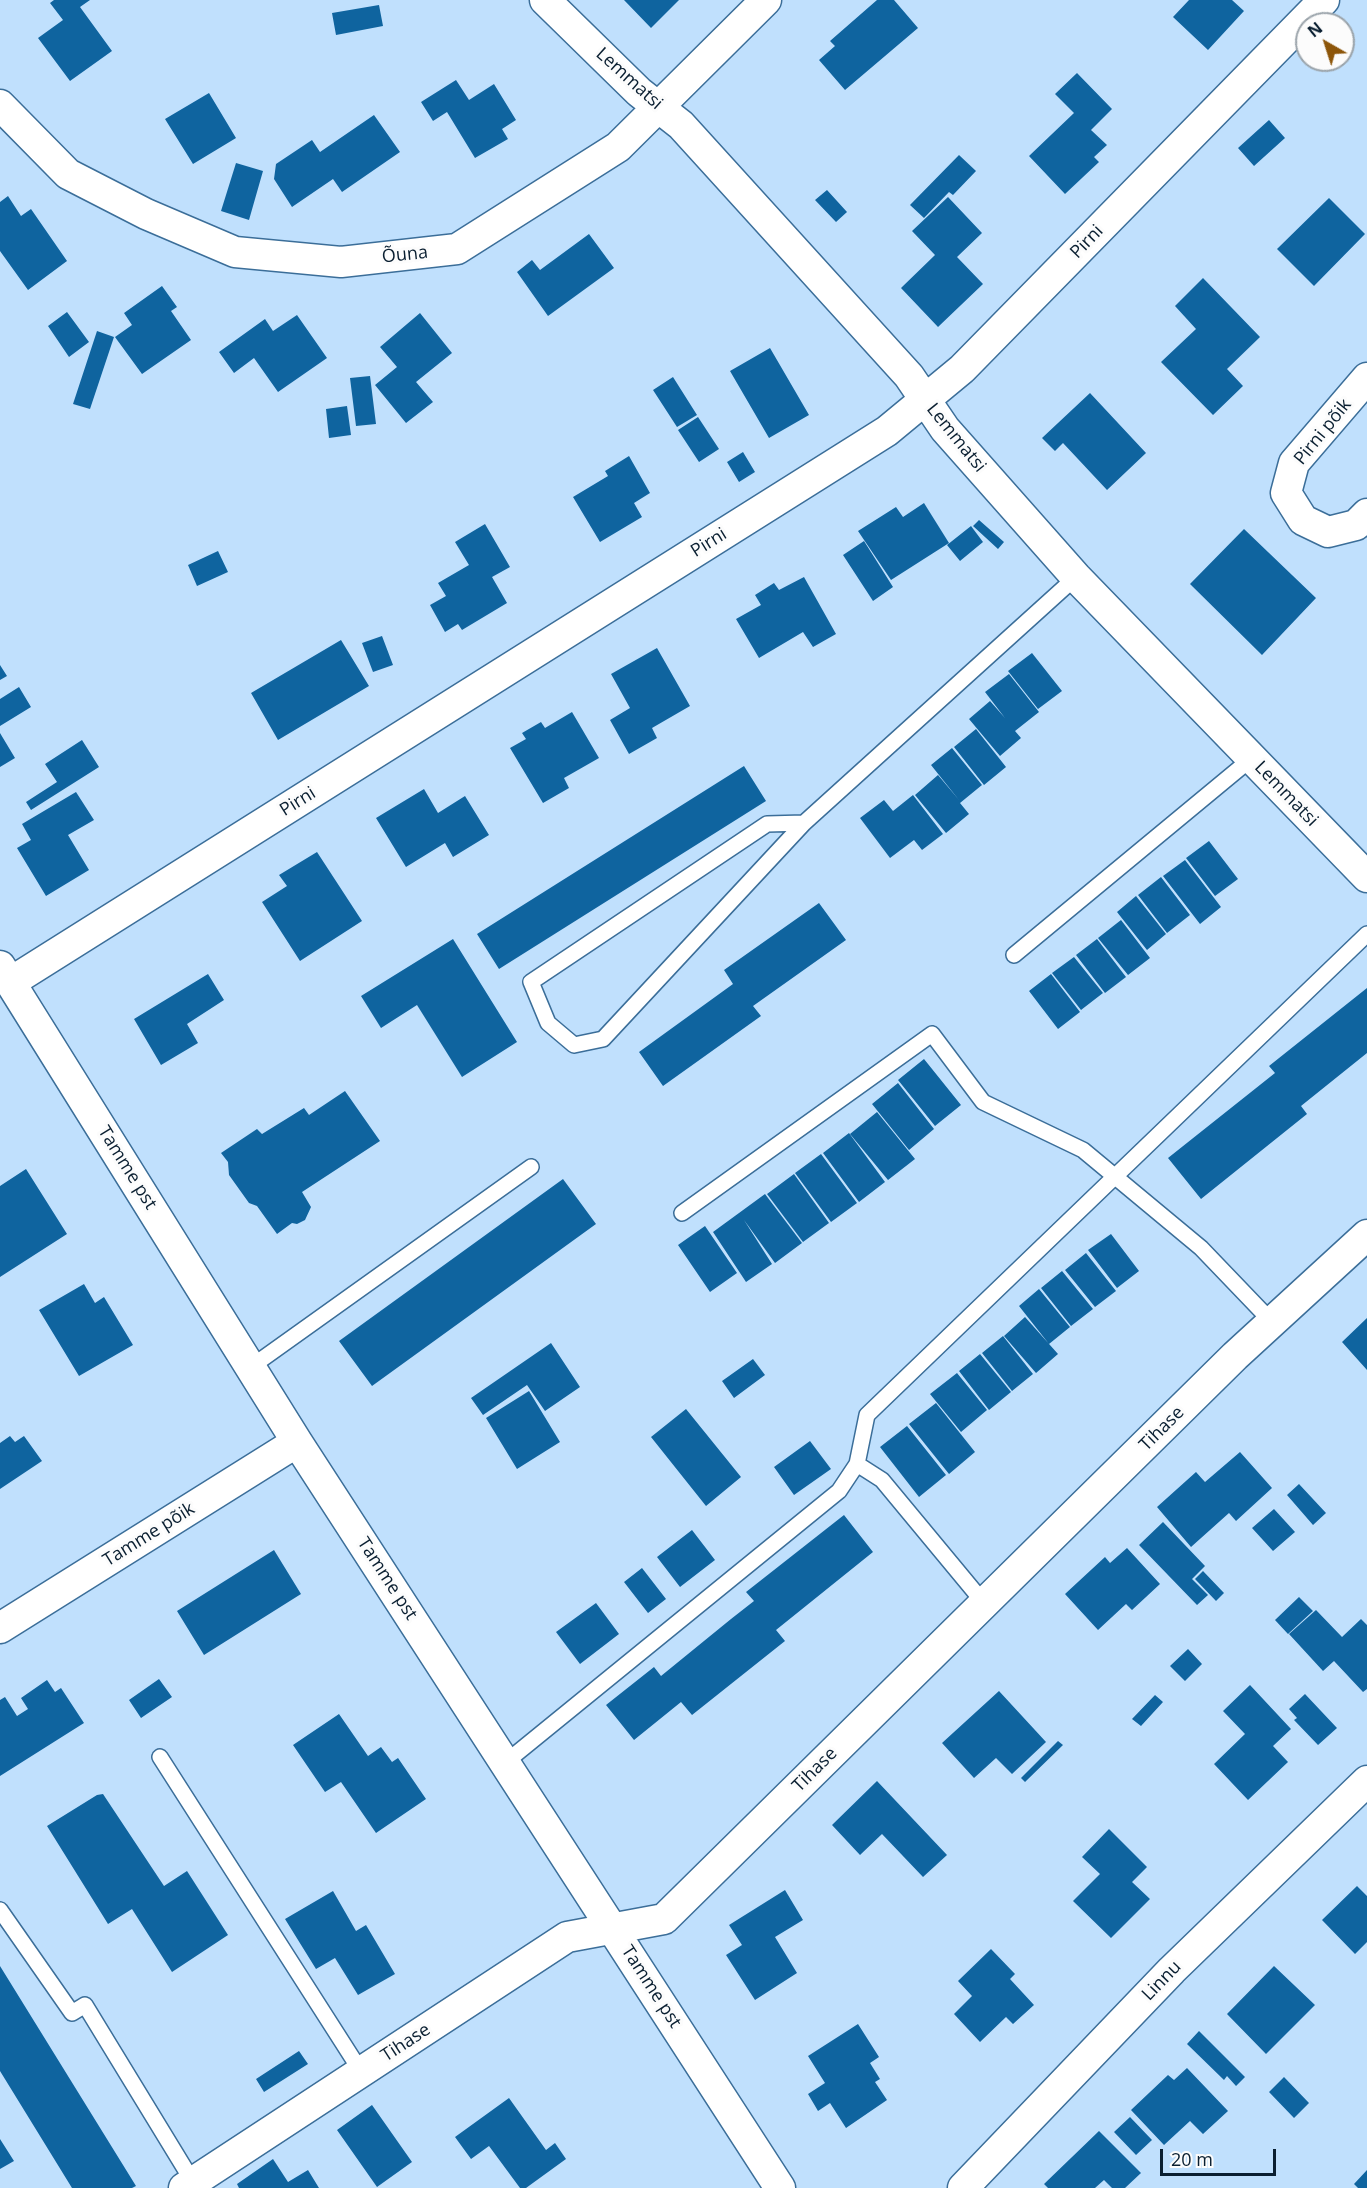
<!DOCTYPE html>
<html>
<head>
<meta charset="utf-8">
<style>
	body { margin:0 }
	#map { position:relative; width:1367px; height:2188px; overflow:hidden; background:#c0e0fd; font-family:"Open Sans",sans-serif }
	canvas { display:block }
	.north { position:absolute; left:1295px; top:12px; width:60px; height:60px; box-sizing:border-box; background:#fcfcfc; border:2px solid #9ba4ab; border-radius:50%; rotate:321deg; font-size:16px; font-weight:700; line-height:24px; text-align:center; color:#0a1f31 }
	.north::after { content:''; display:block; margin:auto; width:21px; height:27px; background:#8d560a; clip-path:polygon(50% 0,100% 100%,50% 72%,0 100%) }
	.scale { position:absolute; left:1160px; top:2149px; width:116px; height:27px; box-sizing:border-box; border:3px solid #0a1f31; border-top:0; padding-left:8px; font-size:18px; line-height:21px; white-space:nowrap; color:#0a1f31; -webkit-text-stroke:4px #fcfcfc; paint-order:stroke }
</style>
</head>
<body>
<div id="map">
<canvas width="1367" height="2188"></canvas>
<div class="north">N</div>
<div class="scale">20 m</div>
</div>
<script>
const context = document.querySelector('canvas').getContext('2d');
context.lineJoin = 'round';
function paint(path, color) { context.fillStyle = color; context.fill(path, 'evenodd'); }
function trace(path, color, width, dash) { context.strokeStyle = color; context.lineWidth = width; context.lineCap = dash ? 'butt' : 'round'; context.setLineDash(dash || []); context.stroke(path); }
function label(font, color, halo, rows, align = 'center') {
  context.font = font + ' "Open Sans",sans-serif'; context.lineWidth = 6; context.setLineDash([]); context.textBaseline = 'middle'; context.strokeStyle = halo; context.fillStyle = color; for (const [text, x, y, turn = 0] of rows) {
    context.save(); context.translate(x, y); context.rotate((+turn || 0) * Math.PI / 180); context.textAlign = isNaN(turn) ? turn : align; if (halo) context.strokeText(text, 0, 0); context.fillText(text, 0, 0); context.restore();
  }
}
const building = new Path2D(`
	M54 0H90L80 7 112 51 70 81 38 38 63 20 50 3Z
	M624 0H679L651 28Z
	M877 0H894L918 28 845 90 819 60 835 46 830 41Z
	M1189 0H1232L1244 11 1208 50 1173 17Z
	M379 5 383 26 336 35 332 13Z
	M1077 73 1112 109 1091 130 1107 145 1094 157 1099 162 1065 194 1029 156 1074 113 1055 94Z
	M456 80 469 100 494 84 516 120 502 129 508 139 475 158 447 112 433 121 421 102Z
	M209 93 236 138 193 164 165 119Z
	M374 115 400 152 342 192 333 179 292 207 274 179 276 164 312 140 320 152Z
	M1269 120 1285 138 1254 166 1238 148Z
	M959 155 976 171 953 195 949 192 924 218 910 205Z
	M236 163 263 171 249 220 221 211Z
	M827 190 847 212 836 222 815 200Z
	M8 196 21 216 31 209 67 261 28 290 0 251V202Z
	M948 197 982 233 957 257 983 284 938 327 901 288 935 255 912 231Z
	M1329 198 1365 234 1314 286 1277 249Z
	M589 234 614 268 548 316 517 272 532 260 540 270Z
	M1203 278 1260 337 1227 369 1243 386 1213 415 1161 362 1196 329 1175 306Z
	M162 286 177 307 171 311 191 340 142 374 115 337 132 325 124 313Z
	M67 312 89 342 69 357 48 326Z
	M420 313 452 353 416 382 433 402 406 423 375 385 397 367 380 347Z
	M297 315 327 358 278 392 254 358 234 373 219 352 265 319 273 331Z
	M97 331 114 337 90 409 73 404Z
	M770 348 809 415 769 438 730 371Z
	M370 376 376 424 356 426 350 378Z
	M673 377 697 415 677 427 653 390Z
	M1090 393 1146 453 1107 490 1063 443 1055 451 1042 438Z
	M347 406 351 435 329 438 326 409Z
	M698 417 719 449 699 462 678 430Z
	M743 452 755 472 739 482 727 462Z
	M629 456 650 493 634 503 642 517 600 542 573 497 608 476 605 471Z
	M924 503 949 543 891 580 858 531 896 507 903 517Z
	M979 520 1004 542 998 549 973 526Z
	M485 524 510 567 492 577 507 603 462 630 458 624 445 632 430 605 446 596 438 583 469 565 455 542Z
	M971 526 983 542 960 561 947 545Z
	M1244 529 1316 598 1262 655 1190 584Z
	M864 541 893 587 873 601 843 555Z
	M218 551 228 572 197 586 188 565Z
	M804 577 836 634 813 647 803 632 759 658 736 619 761 605 755 595 774 583 779 590Z
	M382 636 393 665 373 672 362 643Z
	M341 640 369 686 278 740 251 693Z
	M657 648 690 706 652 728 657 738 629 754 610 720 630 708 611 674Z
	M1032 653 1062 691 1038 709 1008 671Z
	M0 665 7 676 0 680Z
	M1009 674 1039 712 1015 731 1021 738 1000 756 969 719 990 701 1005 718 985 692Z
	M19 687 31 707 0 726V699Z
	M572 712 599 758 564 778 569 788 543 803 510 748 526 739 522 733 541 722 545 728Z
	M976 729 1006 767 984 785 954 747Z
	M0 733 15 758 0 767Z
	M82 740 99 767 31 810 26 802 57 782 45 764Z
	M952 748 982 785 960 803 969 814 946 833 915 795 938 775 959 800 931 765Z
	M744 766 766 801 499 969 477 934Z
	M424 789 438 813 465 796 489 835 453 857 445 843 406 867 376 818Z
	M76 792 94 820 68 835 89 870 46 896 17 848 31 840 22 824Z
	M913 795 943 834 922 850 914 840 890 858 860 818 884 800 893 811Z
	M1209 841 1238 879 1215 896 1186 858Z
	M317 852 362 921 300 961 262 902 287 886 279 875Z
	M1185 860 1221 907 1200 924 1163 876Z
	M1161 877 1190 915 1167 933 1138 895Z
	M1136 896 1166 934 1147 950 1117 912Z
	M819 903 846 940 753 1006 761 1016 663 1086 639 1052 733 984 724 970Z
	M1121 920 1150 958 1128 975 1098 938Z
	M453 939 517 1042 462 1077 417 1005 381 1028 361 996Z
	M1097 939 1126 977 1105 993 1076 955Z
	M1074 957 1103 993 1081 1010 1052 973Z
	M208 974 224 1000 187 1024 198 1043 161 1065 134 1019Z
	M1051 974 1080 1012 1058 1029 1029 991Z
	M1367 988V1053L1301 1106 1307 1114 1201 1199 1168 1158 1275 1073 1269 1066Z
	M924 1059 961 1105 935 1126 898 1080Z
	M898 1083 934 1129 909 1150 872 1104Z
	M345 1091 380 1141 302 1192 311 1207 305 1220 297 1224 292 1223 277 1234 257 1206 249 1203 229 1175 228 1162 221 1153 257 1129 262 1134 304 1108 309 1115Z
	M877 1112 915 1159 888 1180 850 1134Z
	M849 1133 885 1182 859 1202 823 1153Z
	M821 1154 857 1203 831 1222 795 1173Z
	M26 1169 67 1234 0 1277V1186Z
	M794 1174 829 1223 803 1242 767 1194Z
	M563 1179 596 1224 372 1386 339 1341Z
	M765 1194 802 1243 775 1263 744 1220 772 1264 746 1282 713 1232Z
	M705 1226 737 1273 710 1292 678 1245Z
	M1111 1234 1139 1271 1117 1288 1088 1250Z
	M1086 1253 1116 1291 1095 1307 1065 1270Z
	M1062 1271 1093 1309 1071 1326 1041 1288Z
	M84 1284 95 1303 104 1297 133 1345 79 1376 39 1310Z
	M1039 1289 1070 1327 1049 1344 1019 1306Z
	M1025 1317 1058 1354 1036 1373 1004 1336Z
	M1367 1318V1370L1342 1342Z
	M1003 1336 1033 1374 1012 1391 982 1353Z
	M551 1343 580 1387 545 1411 527 1385 483 1415 471 1398Z
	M980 1354 1011 1392 989 1410 959 1371Z
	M753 1359 765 1375 734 1398 722 1381Z
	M957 1373 987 1410 961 1432 930 1394Z
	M529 1391 560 1442 517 1469 486 1418Z
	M936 1403 975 1452 949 1474 909 1424Z
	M686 1409 741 1477 706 1506 651 1437Z
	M907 1426 946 1475 919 1497 880 1447Z
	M10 1436 15 1442 24 1436 42 1461 0 1489V1443Z
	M810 1441 831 1469 794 1495 774 1467Z
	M1240 1452 1272 1488 1236 1521 1229 1513 1191 1547 1157 1507 1196 1472 1205 1482Z
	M1299 1484 1326 1513 1313 1525 1287 1495Z
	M1274 1509 1295 1532 1273 1551 1252 1528Z
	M844 1515 873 1552 776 1630 785 1641 692 1715 681 1702 634 1740 606 1705 654 1667 661 1676 731 1619 754 1601 746 1592Z
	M1163 1522 1205 1566 1192 1579 1208 1595 1197 1605 1139 1545Z
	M692 1530 715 1560 680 1587 657 1557Z
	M1127 1548 1160 1584 1132 1610 1126 1604 1098 1630 1065 1594 1105 1557 1110 1563Z
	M274 1550 301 1594 204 1655 177 1611Z
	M642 1568 666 1599 648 1613 624 1582Z
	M1203 1571 1224 1593 1216 1601 1195 1579Z
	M1299 1597 1313 1611 1288 1634 1275 1620Z
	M596 1603 619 1634 580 1664 556 1632Z
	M1316 1610 1342 1637 1361 1619 1367 1625V1689L1363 1692 1334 1661 1323 1671 1289 1634Z
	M1188 1649 1202 1664 1185 1681 1170 1666Z
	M159 1679 172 1697 141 1718 129 1700Z
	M47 1680 55 1692 61 1688 84 1723 0 1776V1700L5 1697 17 1716 28 1709 21 1698Z
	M1250 1685 1291 1729 1273 1746 1288 1762 1248 1800 1214 1764 1245 1734 1223 1711Z
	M999 1691 1046 1742 1012 1774 996 1758 974 1778 942 1743Z
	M1305 1694 1337 1728 1318 1745 1294 1720 1297 1718 1289 1709Z
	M1155 1695 1163 1702 1141 1726 1132 1719Z
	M339 1714 368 1756 381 1747 392 1762 398 1758 426 1799 376 1833 341 1782 325 1792 293 1745Z
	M1058 1741 1063 1745 1025 1782 1021 1778Z
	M877 1781 947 1855 923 1877 882 1834 860 1855 832 1825Z
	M103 1794 164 1886 187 1871 228 1935 172 1972 132 1909 108 1924 47 1826 97 1795Z
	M1109 1829 1147 1867 1132 1882 1150 1899 1111 1938 1073 1901 1100 1874 1082 1857Z
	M1357 1886 1367 1896V1942L1355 1954 1322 1920Z
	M785 1890 803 1920 775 1937 797 1973 755 2000 726 1955 742 1945 729 1925Z
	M333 1891 356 1931 366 1925 395 1974 358 1995 335 1958 316 1969 285 1919Z
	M991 1949 1015 1974 1010 1979 1034 2005 1013 2024 1006 2017 980 2042 954 2014 972 1996 958 1981Z
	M0 1966 136 2186 132 2188H72L0 2071Z
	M1274 1966 1315 2005 1266 2054 1227 2014Z
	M858 2024 879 2057 870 2063 880 2079 875 2082 887 2100 846 2128 830 2103 818 2111 808 2094 825 2083 808 2056Z
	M1199 2031 1245 2077 1236 2086 1227 2076 1224 2080 1187 2044Z
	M299 2051 308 2064 264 2092 256 2079Z
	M1187 2068 1228 2111 1203 2134 1190 2121 1164 2145 1131 2110 1168 2075 1174 2080Z
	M1284 2077 1309 2103 1294 2118 1269 2092Z
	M509 2098 546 2150 555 2143 566 2159 526 2188H520L489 2146 471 2159 455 2137Z
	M372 2105 412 2162 377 2187 337 2130Z
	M1130 2117 1152 2140 1136 2155 1114 2132Z
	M1099 2131 1141 2173 1125 2188H1112L1104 2180 1095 2188H1048L1044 2184Z
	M0 2139 14 2161 0 2169Z
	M273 2159 288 2182 308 2170 319 2188H239L237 2184Z
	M1367 2170V2188H1358L1354 2184Z`);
const lane = new Path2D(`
	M804 823 767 824 531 982 548 1023 574 1045 603 1039 804 823 1076 577
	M1014 955 1252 758
	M682 1213 932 1034 983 1102 1083 1150 1201 1248 1272 1322
	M251 1367 531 1167
	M857 1464 882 1480 984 1603
	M160 1757 362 2073
	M506 1762 839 1491 857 1464 867 1415 1367 934
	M0 1910 72 2013 85 2005 193 2182`);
const street = new Path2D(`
	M545 0 639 92 681 125 909 376 945 429 1076 577 1367 877
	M0 105 68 174 146 214 235 252 341 262 457 249 618 147 766 0
	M1367 378 1294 463 1286 493 1303 520 1328 532 1356 525 1367 514
	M0 966 297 1442 780 2188
	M11 982 887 431 962 369 1324 0
	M0 1628 297 1442
	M184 2188 567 1937 664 1919 1235 1356 1367 1235
	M963 2188 1172 1970 1367 1781`);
const streetNames = [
	["Lemmatsi",629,79,42],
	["Pirni",1087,242,-46],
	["Õuna",405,255,-6],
	["Pirni põik",1323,432,-51],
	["Lemmatsi",956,438,51],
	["Pirni",709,543,-32],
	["Lemmatsi",1286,794,46],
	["Pirni",298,802,-32],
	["Tamme pst",127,1168,58],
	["Tihase",1162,1429,-45],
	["Tamme põik",149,1535,-32],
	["Tamme pst",387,1579,57],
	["Tihase",815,1770,-45],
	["Linnu",1162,1981,-46],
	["Tamme pst",651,1987,57],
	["Tihase",406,2043,-33]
];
paint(building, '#0f649f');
trace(lane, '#3b6e99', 18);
trace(street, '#3b6e99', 33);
trace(lane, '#fff', 15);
trace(street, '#fff', 30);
label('18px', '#0a1f31', '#fcfcfc', streetNames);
</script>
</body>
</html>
